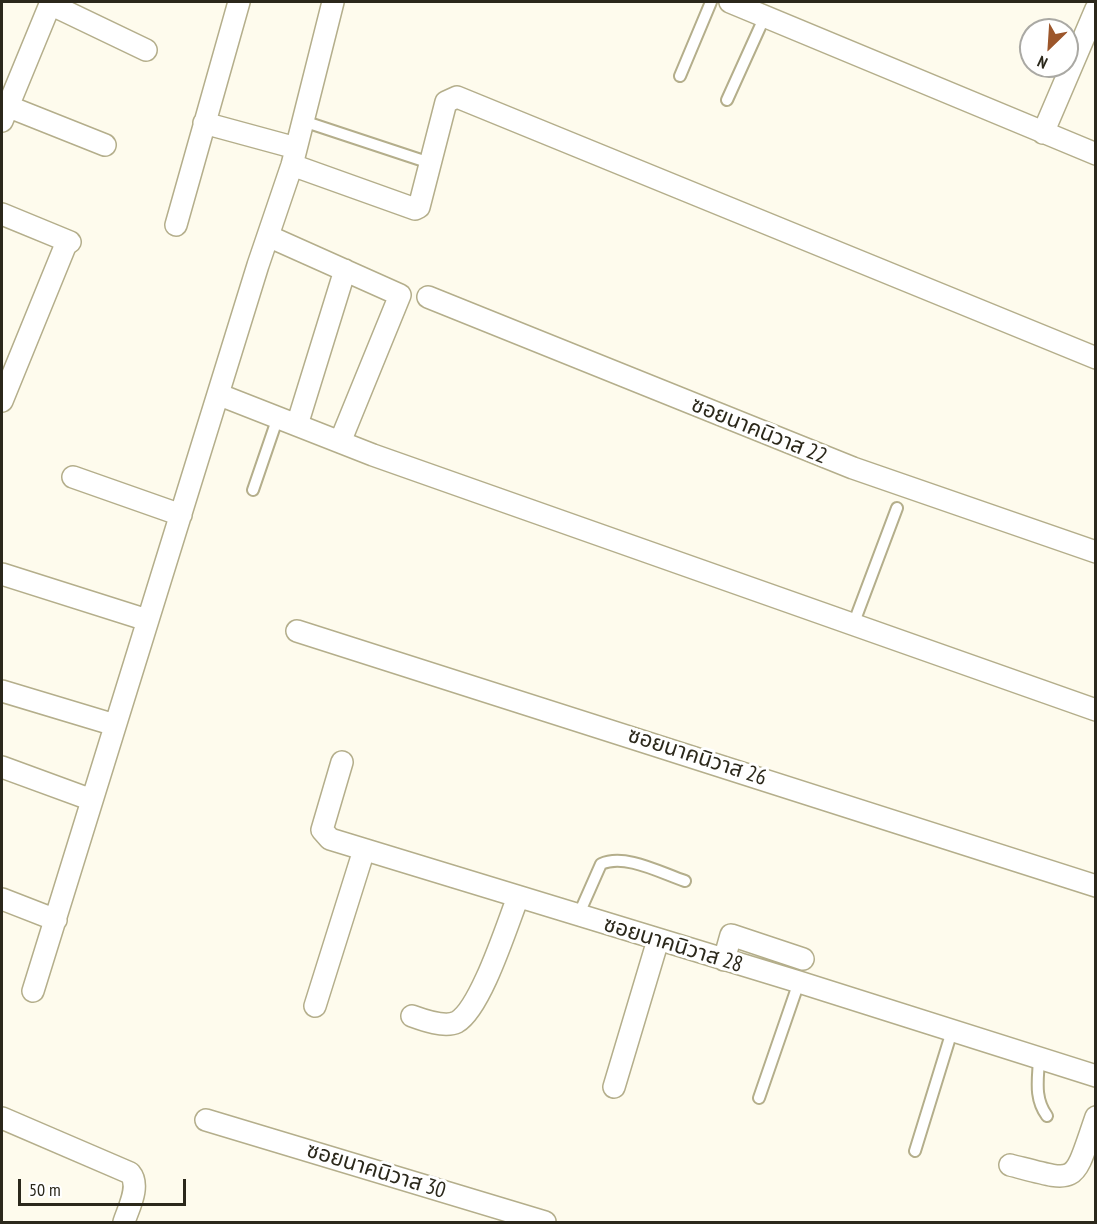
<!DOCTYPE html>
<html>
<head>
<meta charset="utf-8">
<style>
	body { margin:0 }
	#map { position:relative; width:1097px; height:1224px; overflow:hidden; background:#fefbed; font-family:"PT Sans Narrow",sans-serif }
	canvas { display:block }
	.frame { position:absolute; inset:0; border:3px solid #2b281b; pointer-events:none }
	.north { position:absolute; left:1019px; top:18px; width:60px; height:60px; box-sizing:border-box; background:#fff; border:2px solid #aaa9a4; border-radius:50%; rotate:205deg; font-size:16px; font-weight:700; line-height:24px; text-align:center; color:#2b281b }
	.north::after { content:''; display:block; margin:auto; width:21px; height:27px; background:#9c562b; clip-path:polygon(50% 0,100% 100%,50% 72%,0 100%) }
	.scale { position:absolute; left:18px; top:1179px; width:168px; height:27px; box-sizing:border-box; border:3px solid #2b281b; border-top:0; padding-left:8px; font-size:18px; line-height:21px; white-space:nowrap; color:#2b281b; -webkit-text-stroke:4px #fff; paint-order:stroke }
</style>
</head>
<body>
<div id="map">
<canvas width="1097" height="1224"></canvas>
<div class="frame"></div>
<div class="north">N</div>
<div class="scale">50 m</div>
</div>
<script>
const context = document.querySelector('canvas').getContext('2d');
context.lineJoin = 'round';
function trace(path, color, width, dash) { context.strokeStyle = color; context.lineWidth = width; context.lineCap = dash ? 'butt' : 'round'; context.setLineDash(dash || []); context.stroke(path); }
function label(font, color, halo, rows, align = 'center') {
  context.font = font + ' "PT Sans Narrow","Noto Sans Thai",sans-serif'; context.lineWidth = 6; context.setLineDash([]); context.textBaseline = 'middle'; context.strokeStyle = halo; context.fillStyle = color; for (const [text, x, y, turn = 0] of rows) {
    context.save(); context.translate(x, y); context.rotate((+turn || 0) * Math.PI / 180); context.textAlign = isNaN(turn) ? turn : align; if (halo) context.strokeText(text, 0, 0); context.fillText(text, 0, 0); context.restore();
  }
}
const lane = new Path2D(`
	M680 76 711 2
	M727 100 765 16
	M303 121 430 163
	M253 490 278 417
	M853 625 897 508
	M578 916 601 864C625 853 661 873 685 881
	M1039 1059C1038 1080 1034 1098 1047 1116
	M759 1098 799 982
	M915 1151 952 1031`);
const street = new Path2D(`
	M730 2 1096 154
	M50 4 146 50
	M7 106 105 145
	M2 121 51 2
	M204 123 296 148
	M1043 133 1096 9
	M292 165 415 209 419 207 446 102 457 97 1096 358
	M2 214 70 242 66 244 2 401
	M176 225 239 2
	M268 236 400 295 340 442
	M428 297 853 468 1096 552
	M220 395 373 455 1096 710
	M297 425 345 270
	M73 477 181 515
	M2 574 147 620
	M297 631 1096 886
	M2 691 115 725
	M342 762 322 830 330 839 799 982 1096 1076
	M2 767 92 800
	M2 899 56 920
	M724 960 731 935 803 959
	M33 991 258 265 292 165 333 2
	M315 1006 364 850
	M412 1016C423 1020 445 1028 457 1022 481 1008 507 925 518 897
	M614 1087 658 940
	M2 1118 130 1173C141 1186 128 1209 124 1222
	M206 1120 545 1222
	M1010 1165C1080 1183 1072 1186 1096 1117`);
const streetNames = [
	["ซอยนาคนิวาส 22",759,431,22],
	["ซอยนาคนิวาส 26",697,757,18],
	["ซอยนาคนิวาส 28",673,945,17],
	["ซอยนาคนิวาส 30",376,1171,17]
];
trace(lane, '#b4ae8b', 14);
trace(street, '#b4ae8b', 24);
trace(lane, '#fff', 10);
trace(street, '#fff', 21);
label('22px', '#2b281b', '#fff', streetNames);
</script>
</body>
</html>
